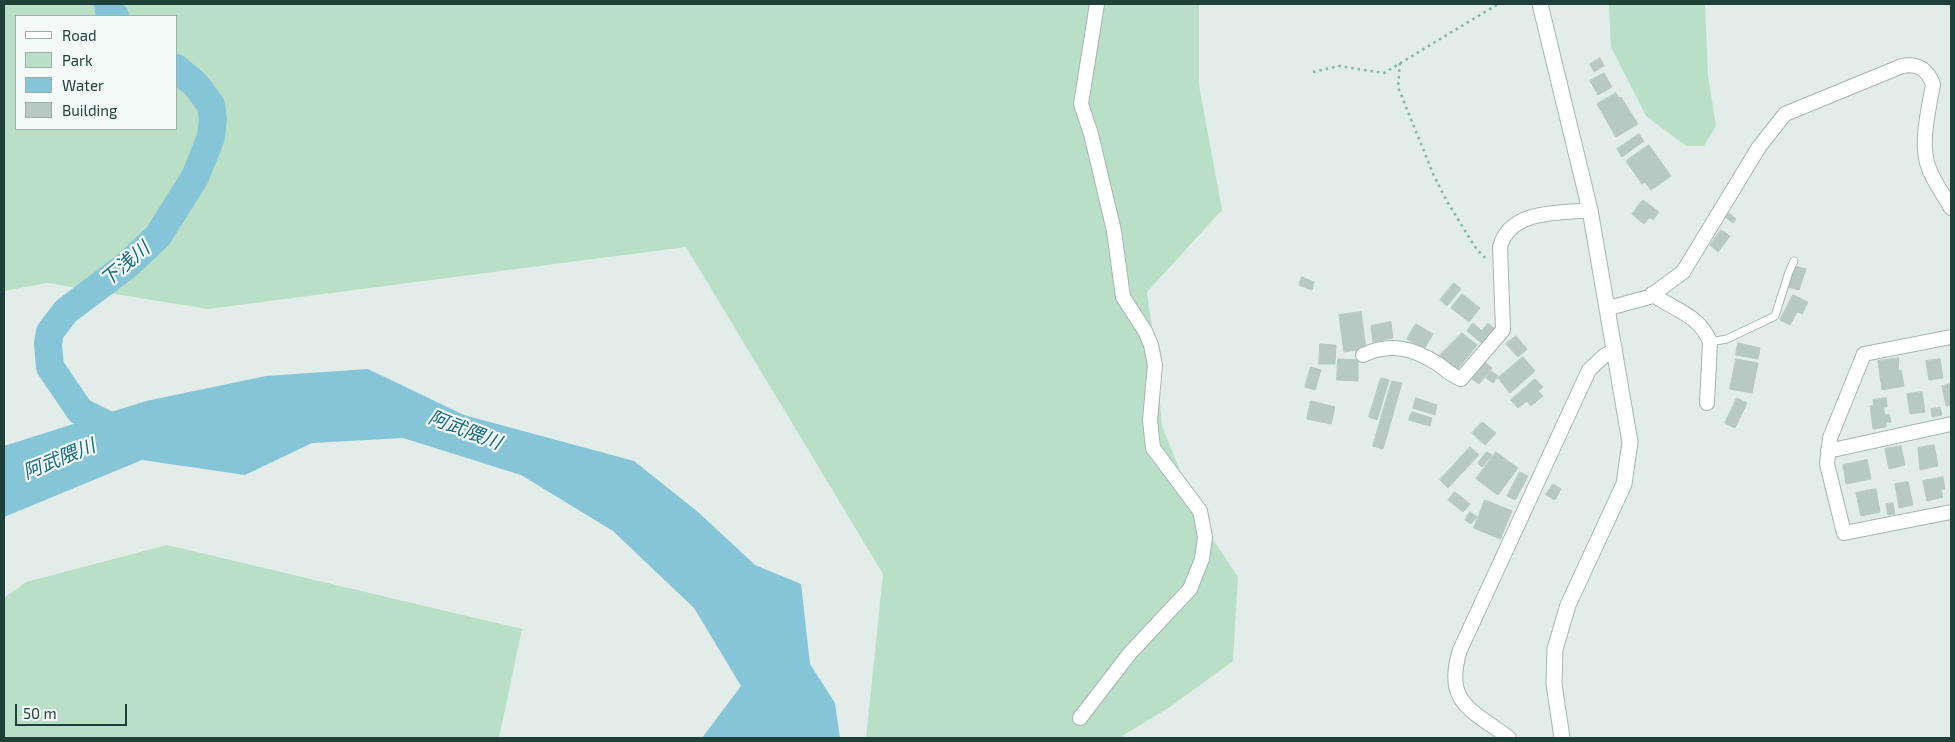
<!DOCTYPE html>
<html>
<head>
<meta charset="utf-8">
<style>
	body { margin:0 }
	#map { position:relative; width:1955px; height:742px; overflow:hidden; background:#e2ede9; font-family:"Exo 2",sans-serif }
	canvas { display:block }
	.frame { position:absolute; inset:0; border:5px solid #20403a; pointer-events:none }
	.legend { position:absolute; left:15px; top:15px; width:162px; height:115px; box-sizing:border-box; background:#f3faf7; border:1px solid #9fb0ab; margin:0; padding:6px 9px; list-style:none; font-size:15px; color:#20403a }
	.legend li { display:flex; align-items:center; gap:10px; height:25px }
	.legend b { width:25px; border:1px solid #9fb0ab }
	.scale { position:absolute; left:15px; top:704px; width:112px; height:22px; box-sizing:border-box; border:2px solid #20403a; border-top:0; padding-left:6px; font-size:15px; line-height:18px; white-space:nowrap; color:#20403a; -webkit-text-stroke:4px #f3faf7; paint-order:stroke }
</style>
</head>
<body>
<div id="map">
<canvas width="1955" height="742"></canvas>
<div class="frame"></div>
<ul class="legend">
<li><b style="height:6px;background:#fff"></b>Road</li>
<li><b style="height:14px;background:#b9e0c6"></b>Park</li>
<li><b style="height:14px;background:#85c5d7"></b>Water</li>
<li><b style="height:14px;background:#b7c9c2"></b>Building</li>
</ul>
<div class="scale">50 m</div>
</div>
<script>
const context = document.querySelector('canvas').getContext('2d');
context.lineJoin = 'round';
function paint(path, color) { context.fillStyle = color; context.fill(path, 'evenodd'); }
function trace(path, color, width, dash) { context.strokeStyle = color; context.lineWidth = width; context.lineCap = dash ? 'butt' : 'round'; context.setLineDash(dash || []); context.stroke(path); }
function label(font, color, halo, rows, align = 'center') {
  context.font = font + ' "Exo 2","Noto Sans JP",sans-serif'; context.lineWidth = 4.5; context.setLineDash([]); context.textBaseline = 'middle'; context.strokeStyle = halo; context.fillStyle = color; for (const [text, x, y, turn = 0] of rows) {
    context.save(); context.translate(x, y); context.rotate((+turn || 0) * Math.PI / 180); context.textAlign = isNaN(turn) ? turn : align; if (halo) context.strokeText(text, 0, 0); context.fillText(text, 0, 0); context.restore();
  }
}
const green = new Path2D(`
	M4 4H1199V85L1222 210 1147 292 1156 357 1162 426 1200 520 1238 577 1233 661 1170 707 1119 738H866L883 574 686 247 208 309 47 283 4 291ZM16 16H176V129H16Z
	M1609 4H1705L1708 75 1716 126 1704 146H1686L1646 116 1611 47Z
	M167 545 522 629 499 738H4V598L26 582Z`);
const water = new Path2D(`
	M368 369 464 415 634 461 698 512 755 565 801 584 810 664 835 703 840 738H702L741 686 694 608 613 531 521 475 403 438 312 443 245 475 142 460 4 517V446L146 401 266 376Z`);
const river = new Path2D(`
	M108 4 109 11 115 16
	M124 433 80 411 50 367 48 344 50 332 66 311 126 266 158 236 195 177 211 137 213 119 211 105 196 85 176 68`);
const building = new Path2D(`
	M1600 58 1604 66 1594 72 1590 64Z
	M1604 73 1612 87 1598 95 1590 81Z
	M1616 93 1619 98 1621 97 1638 124 1616 137 1597 104Z
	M1639 134 1644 141 1622 157 1617 149Z
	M1649 145 1671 176 1651 190 1645 182 1642 184 1626 161Z
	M1643 200 1659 212 1653 220 1650 217 1644 224 1632 214Z
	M1729 213 1736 219 1733 223 1725 217Z
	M1721 230 1730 236 1718 252 1710 245Z
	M1795 266 1806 269 1799 290 1788 287Z
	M1302 277 1314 282 1312 290 1299 285Z
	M1454 283 1461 289 1447 306 1440 300Z
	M1462 294 1480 308 1469 322 1451 308Z
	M1793 295 1808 302 1802 314 1797 312 1790 325 1780 320Z
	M1361 312 1366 349 1344 352 1339 315Z
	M1391 322 1393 338 1373 342 1371 326Z
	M1473 323 1482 331 1488 323 1499 332 1486 347 1467 331Z
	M1416 324 1433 334 1424 349 1407 339Z
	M1462 333 1477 345 1457 370 1439 356Z
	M1516 336 1527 349 1518 357 1506 344Z
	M1738 343 1760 348 1758 359 1736 355Z
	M1320 344 1336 345 1335 364H1319Z
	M1523 357 1535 371 1510 393 1498 378Z
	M1899 358 1898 371 1901 370 1904 386 1882 390 1878 361Z
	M1338 359 1358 360V381L1337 380Z
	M1481 359 1492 368 1479 384 1468 376Z
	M1736 359 1758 363 1752 393 1730 389Z
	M1940 359 1943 378 1929 380 1926 361Z
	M1311 367 1321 370 1315 390 1305 387Z
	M1491 371 1498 376 1493 383 1486 378Z
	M1381 378 1389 380 1377 420 1369 417Z
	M1535 379 1543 387 1538 391 1543 396 1531 406 1527 401 1518 408 1511 400Z
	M1392 381 1402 383 1383 449 1373 446Z
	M1951 384V405L1946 406 1942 386Z
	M1922 392 1925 412 1910 414 1907 394Z
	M1416 398 1437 405 1435 415 1413 408Z
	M1737 398 1747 403 1735 428 1725 423Z
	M1886 398 1887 407H1883L1885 415 1889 414 1891 422H1886V427L1873 429 1870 406H1874L1873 400Z
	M1311 401 1335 407 1331 424 1307 419Z
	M1940 408 1942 415 1932 417 1931 409Z
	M1412 412 1432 418 1430 426 1409 420Z
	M1482 422 1496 433 1485 445 1472 433Z
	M1934 445 1938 466 1920 470 1918 448Z
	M1901 446 1905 465 1889 469 1885 449Z
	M1470 447 1479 455 1448 488 1440 480Z
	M1487 452 1492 455 1482 467 1478 463Z
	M1496 452 1518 468 1498 495 1476 479Z
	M1867 460 1871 479 1846 484 1843 465Z
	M1520 472 1528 476 1515 500 1507 496Z
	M1943 477 1945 489 1941 490 1943 497 1927 501 1923 481Z
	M1908 482 1913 505 1899 508 1895 484Z
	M1553 484 1561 489 1555 500 1546 495Z
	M1876 489 1880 512 1861 516 1856 493Z
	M1455 492 1470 504 1463 512 1448 500Z
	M1485 500 1512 511 1500 539 1474 528Z
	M1893 503 1895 514 1888 515 1886 504Z
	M1470 512 1477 517 1471 524 1465 520Z`);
const path = new Path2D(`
	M1400 63 1398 87 1434 176 1448 203 1475 247 1486 259
	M1313 72 1339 66 1384 73 1498 4`);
const lane = new Path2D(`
	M1710 342 1727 339 1775 316 1789 272 1794 261`);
const street = new Path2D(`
	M1652 294C1674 310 1700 315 1710 342L1707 403
	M1609 308 1649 297 1683 272 1759 147 1785 114 1902 66C1918 63 1927 69 1933 84 1929 109 1920 141 1928 166 1933 181 1944 195 1951 208
	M1951 337 1864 354 1830 438 1827 464 1844 533 1951 512
	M1363 355C1390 342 1413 348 1438 364 1445 369 1452 376 1461 379L1503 330 1500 247C1510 209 1558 214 1590 210
	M1828 451 1951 424
	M1080 718 1130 653 1190 589 1202 559 1205 537 1200 511 1153 448 1150 420 1155 365 1151 345 1145 331 1123 297 1114 231 1091 134 1081 104 1097 4
	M1509 738C1473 710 1443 704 1460 650L1589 370 1604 356 1615 350`);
const secondary = new Path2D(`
	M1540 4 1590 210 1630 442 1624 484 1568 605 1555 649 1554 684 1562 738`);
const waterNames = [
	["下浅川",125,264,-40],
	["阿武隈川",465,430,21],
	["阿武隈川",59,459,-22]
];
paint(green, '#b9e0c6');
paint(water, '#85c5d7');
trace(river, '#85c5d7', 28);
paint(building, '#b7c9c2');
trace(building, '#b4c8c1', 1);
trace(lane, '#a4b6b1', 9);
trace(street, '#a4b6b1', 16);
trace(secondary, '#9fbab2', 17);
trace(path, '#80b4a7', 2.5, [2.5, 4]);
trace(lane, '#fff', 7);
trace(street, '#fff', 14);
trace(secondary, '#fff', 15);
label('italic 19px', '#156982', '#f3faf7', waterNames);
</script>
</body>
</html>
